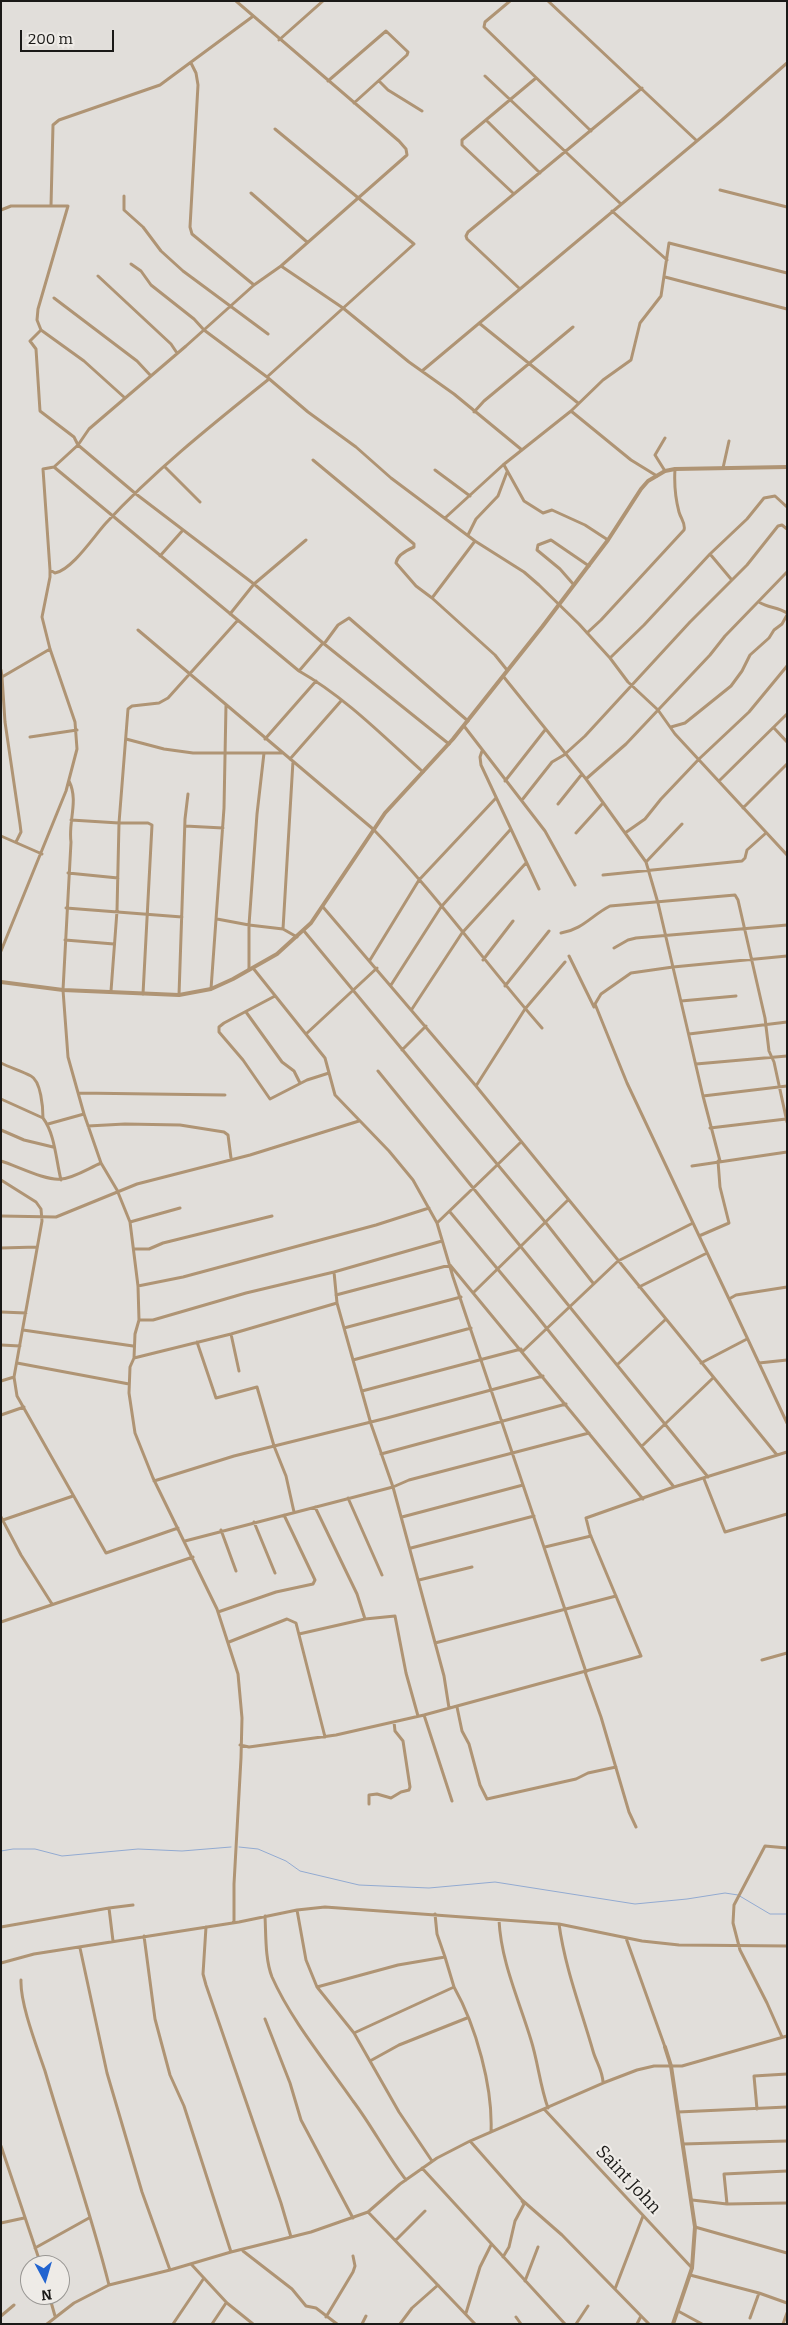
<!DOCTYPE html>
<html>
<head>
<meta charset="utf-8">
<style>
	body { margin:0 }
	#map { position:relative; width:788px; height:2325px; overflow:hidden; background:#e1deda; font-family:Bitter,serif }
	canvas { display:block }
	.frame { position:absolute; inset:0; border:2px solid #1a1917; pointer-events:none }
	.north { position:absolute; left:20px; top:2255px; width:50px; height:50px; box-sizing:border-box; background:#eeebe7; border:1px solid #999794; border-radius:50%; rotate:174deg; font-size:14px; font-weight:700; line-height:20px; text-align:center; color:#1a1917 }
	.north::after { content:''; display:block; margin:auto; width:18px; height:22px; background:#2264d0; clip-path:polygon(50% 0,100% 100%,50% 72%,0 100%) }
	.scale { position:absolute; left:20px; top:30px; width:94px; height:22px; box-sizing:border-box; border:2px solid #1a1917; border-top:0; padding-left:6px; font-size:15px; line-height:18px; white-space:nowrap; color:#1a1917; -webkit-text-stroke:4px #eeebe7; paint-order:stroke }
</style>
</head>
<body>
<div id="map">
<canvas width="788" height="2325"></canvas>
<div class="frame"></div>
<div class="north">N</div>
<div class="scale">200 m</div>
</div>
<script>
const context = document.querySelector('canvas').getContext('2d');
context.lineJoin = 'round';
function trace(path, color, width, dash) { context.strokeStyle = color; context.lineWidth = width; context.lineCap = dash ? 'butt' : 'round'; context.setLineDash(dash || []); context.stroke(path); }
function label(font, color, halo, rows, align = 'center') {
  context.font = font + ' Bitter,serif'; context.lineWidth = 4.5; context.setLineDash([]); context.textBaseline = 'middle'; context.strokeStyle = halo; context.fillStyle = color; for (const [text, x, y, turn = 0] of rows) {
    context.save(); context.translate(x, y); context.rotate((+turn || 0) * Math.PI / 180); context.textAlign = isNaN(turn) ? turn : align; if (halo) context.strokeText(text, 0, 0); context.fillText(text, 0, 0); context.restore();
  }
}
const stream = new Path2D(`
	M239 1847 258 1849 286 1861 300 1871 359 1885 429 1888 495 1882 635 1904 687 1899 725 1893 738 1895 770 1914H787
	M1 1851 13 1849H35L62 1856 138 1849 182 1851 231 1847`);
const minor = new Path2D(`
	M510 1 485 22 484 27 591 131
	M548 1 697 141
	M279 40 323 1
	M191 63 196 73 198 85 190 227 192 234 254 285
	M485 76 621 204
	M328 81 386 31 408 52 407 55 354 103
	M380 82 388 90 422 111
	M486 120 540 173
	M720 190 787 207
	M251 193 307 242
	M514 194 462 145V140L536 78
	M124 196V210L143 227 161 251 183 271 268 334
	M51 206 53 125 59 120 160 85 252 17
	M1 210 11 206H68L38 309 37 320 41 330 30 341 36 349 40 411 74 437 78 445 136 494 254 584 323 643 449 744
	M612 211 667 260
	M131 264 141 271 151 285 194 319 204 330 267 377 308 412 356 447 391 478 475 541 524 572 539 585 579 624 610 658 628 682 658 710 675 734 787 855
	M281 266 343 308 409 362 454 394 522 450
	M98 276 171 344 177 353
	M665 277 787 309
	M520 289 467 239 466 236 468 232 642 88
	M54 298 137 361 151 376
	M479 323 578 403
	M41 330 84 361 125 398
	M422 371 722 120 787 63
	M267 377 414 244 275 129
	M571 411 631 460 657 476
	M474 412 484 401 573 327
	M665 438 655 455 665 471
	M313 460 414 544V547C407 550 397 555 396 563L416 586 432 598 495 655 507 670
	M504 465 524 501 543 513 552 510 585 525 608 540
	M54 467 299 671C345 697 384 737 423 772
	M165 467 200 502
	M723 468 729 441
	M435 470 470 496
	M445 518 503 465 571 411 603 380 631 360 640 323 661 296 669 243 787 273
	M468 535 476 519 498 496 507 472
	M710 554 747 519 764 498 775 496 787 507
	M160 556 183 530
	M50 570 43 469 54 467 78 445 89 429 186 346 254 285 281 266 407 155 406 149 399 141 236 1
	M574 585 560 569 537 550 538 545 551 540 589 566
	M432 598 475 541
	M759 602C768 608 778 607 787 613
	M230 614 254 584 306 540
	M138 630 373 829C434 891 485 963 542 1028
	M587 633 601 620 684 530C686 524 681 519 679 512 675 497 674 485 675 469
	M324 644 338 625 349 618 468 721
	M610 658 644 625 710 554 731 579
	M1 670 2 677 50 649
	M299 671 323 643
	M503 676 586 779 646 862 658 903 703 1096 720 1161
	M2 677 5 722 20 824 21 832 16 842
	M464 726 545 831 575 885
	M671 727 685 723 731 686 742 671 750 655 769 638 774 630 782 624 787 615
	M774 728 787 742
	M30 737 77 730
	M126 739 164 749 193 753H283
	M265 739 316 681
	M482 751 480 757 481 765 539 889
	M290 759 341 701
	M293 761 283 929 297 937
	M586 779 626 744 710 655 725 636 787 572
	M69 781C79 801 68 821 71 842L63 990 68 1057 84 1114 101 1163 117 1190 130 1222 138 1286 139 1320 135 1334 134 1358 130 1367 129 1393 135 1433 153 1478 217 1609 238 1674 242 1718 241 1758 234 1884V1922
	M505 781 545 730
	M719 781 787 714
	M522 800 552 762 564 755 585 736 690 622 747 565 778 526 782 525 787 529
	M558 804 582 774
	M743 808 787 764
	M71 820 119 823H148L152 825 143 994
	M185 826 223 828
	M576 833 603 803
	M625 833 645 819 661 799 699 759 749 712 787 666
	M1 836 42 854
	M646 862 682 824
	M68 873 118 878
	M603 875 742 861 745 858 747 850 766 833
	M323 907 476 1086 777 1455
	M66 908 182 917
	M217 919 249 925 257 814 264 753
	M304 931 546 1223 593 1283
	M561 933C582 930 592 915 610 906L735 895 738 900 765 1018 769 1051 774 1062 787 1122
	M65 940 114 944
	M614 948 628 940 636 938 787 925
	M1 951 66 791 77 749 75 722 50 649 42 617 50 577V570L55 573C72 570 94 536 106 523 155 470 213 424 269 379
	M569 956 594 1007
	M370 960 419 880 496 798
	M483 960 513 921
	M253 968 325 1058 335 1095 389 1151 413 1180 437 1223 453 1277 586 1672
	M249 970V925L283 929
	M391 985 441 907 510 830
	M505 986 549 931
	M211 989 224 808 226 705
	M111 991 117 911 119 823 128 709 132 706 159 703 168 698 238 620
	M179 995 185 819 188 794
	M275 996 224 1023 219 1027V1032L243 1060 270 1099 307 1080 329 1073
	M681 1001 736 996
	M412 1009 462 933 526 863
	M246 1012 282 1062 294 1071 300 1083
	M306 1034 377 968
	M689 1034 787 1022
	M402 1050 426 1026
	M1 1063C11 1068 22 1071 31 1076 41 1081 43 1108 43 1118 55 1134 56 1160 61 1180
	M696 1064 787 1056
	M378 1071 708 1477
	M476 1086 525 1009 565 962
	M78 1093 225 1095
	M703 1096 787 1086
	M1 1099 43 1118
	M48 1124 84 1114
	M88 1126 125 1124 180 1125 224 1132 228 1135 231 1158
	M710 1128 786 1119
	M1 1130 24 1140 53 1147
	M1 1161C17 1166 46 1181 61 1179 74 1178 89 1168 101 1163
	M692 1166 787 1152
	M1 1180 36 1202 41 1209 42 1221 14 1377 17 1396 106 1553 178 1528
	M450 1212 536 1315 674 1487
	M1 1216 56 1217 137 1184 250 1155 359 1121
	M130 1222 180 1208
	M437 1223 521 1142
	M693 1223 627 1083 595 1004 601 994 631 973 673 967 787 956
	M699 1236 729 1223 720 1187 718 1161
	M1 1248 37 1247
	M134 1249H149L163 1243 272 1216
	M138 1286 183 1277 376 1225 429 1208
	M639 1287 707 1253
	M787 1287 736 1295 729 1299 787 1423
	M474 1292 568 1200
	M336 1295 450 1265 643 1499
	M337 1303 334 1272 442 1241
	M1 1312 26 1313
	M139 1320H153L246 1293 334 1272
	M344 1328 461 1297
	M23 1330 133 1346
	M231 1334 239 1371
	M197 1342 216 1398 257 1387 274 1446 286 1476 294 1512
	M1 1345 20 1346
	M523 1351 618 1261 693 1223 729 1299
	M134 1358 231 1334 337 1303 371 1424 393 1487 409 1480 589 1433
	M353 1360 471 1328
	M17 1363 129 1384
	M701 1363 747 1339
	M759 1363 787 1360
	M618 1364 666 1319
	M1 1381 14 1377
	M362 1391 521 1349
	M1 1415 24 1407
	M642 1446 713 1378
	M381 1454 566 1404
	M704 1479 725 1532 787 1514
	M154 1481 234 1456 387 1418 543 1376
	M348 1498 382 1575
	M1 1517 21 1555 52 1604
	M402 1517 523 1485
	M3 1520 73 1496
	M254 1522 275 1573
	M221 1530 236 1571
	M185 1541 393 1487 444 1676 449 1708
	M545 1547 591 1536
	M411 1548 534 1516
	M419 1580 472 1567
	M218 1612 276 1592 313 1584 315 1580 284 1515
	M365 1619 395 1616 406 1673 418 1716
	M1 1622 193 1557
	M299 1634 365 1619 357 1594 315 1507
	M229 1642 287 1619 296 1623 325 1737
	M435 1643 616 1596
	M762 1660 787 1653
	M585 1672 601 1717 629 1812 636 1827
	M457 1707 462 1731 469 1744 480 1785 487 1799 576 1779 588 1773 616 1767
	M424 1715 452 1801
	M240 1745 249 1747 336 1735 424 1715 641 1656 590 1534 586 1518 674 1487 787 1452
	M369 1804V1795L377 1794 391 1798 401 1792 409 1790 410 1787 403 1741 395 1731 394 1722
	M109 1908 133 1905
	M297 1910 306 1960 317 1987 354 2033 399 2112 432 2161
	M265 1916C266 1935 265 1959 272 1977 291 2020 326 2062 353 2101 372 2126 386 2154 406 2180
	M499 1920C501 1962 519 2000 531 2040 538 2062 540 2086 548 2108
	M559 1924C565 1968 581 2009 593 2051 596 2062 603 2071 603 2083
	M1 1927 109 1908 113 1941
	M206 1927 203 1974 206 1985 281 2203 291 2237
	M144 1936 155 2019 170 2075 184 2106 231 2252
	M626 1938 665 2047
	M80 1948 107 2073 142 2192 170 2270
	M445 1957 454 1987
	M1 1963 34 1954 239 1922 297 1910 325 1907 559 1924 642 1941 679 1945 787 1946
	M21 1980C20 2004 37 2047 45 2071 66 2143 91 2213 109 2285
	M317 1987 398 1965 445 1957 437 1934 435 1914
	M265 2019 290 2083 301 2120 353 2218
	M354 2033 454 1987C476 2026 493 2087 491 2132
	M782 2037 767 2003 740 1950 733 1923 734 1905 765 1846 787 1848
	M370 2061 399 2045 467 2018
	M544 2109 692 2268
	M757 2109 754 2076 787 2074
	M678 2112 787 2107
	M470 2141 522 2200 562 2235 649 2324
	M683 2144 787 2141
	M1 2146 41 2265
	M422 2168 565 2324
	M692 2200 727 2204 787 2203
	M727 2204 724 2174 787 2171
	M368 2212 475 2324
	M1 2223 24 2218
	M695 2227 787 2253
	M396 2240 425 2211
	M35 2248 89 2218
	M243 2251 292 2289 306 2306 316 2308 337 2324
	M503 2257 509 2247 515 2221 524 2204 522 2201
	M191 2264 227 2303 253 2324
	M690 2275 759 2293 787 2303
	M525 2281 538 2247
	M615 2289 643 2216
	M49 2295 55 2316
	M678 2311 702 2324
	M466 2313 480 2267 491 2245
	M1 2316 14 2305
	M326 2317 353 2272 355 2266 353 2256
	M516 2317 521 2324
	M750 2318 759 2293
	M47 2324 74 2303 109 2285 170 2270 231 2252 311 2232 368 2212 400 2184 437 2158 470 2141 603 2083 637 2070 654 2066H682L787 2036
	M173 2324 204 2278
	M212 2324 226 2303
	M362 2324 366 2316
	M400 2324 412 2308 438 2285
	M576 2324 588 2306
	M637 2324 641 2316
	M783 2324 787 2313`);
const tertiary = new Path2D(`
	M1 982 63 990 179 995 211 989 233 979 277 954 311 923 385 813 453 739 542 627 608 540 641 489 648 481 665 471 675 469 787 467
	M665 2047 671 2066 695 2227 692 2268 673 2324`);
const streetNames = [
	["Saint John",628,2180,47]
];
trace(stream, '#92aad1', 1);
trace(minor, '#af9474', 3);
trace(tertiary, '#af9474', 4);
label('18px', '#1a1917', '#eeebe7', streetNames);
</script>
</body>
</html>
